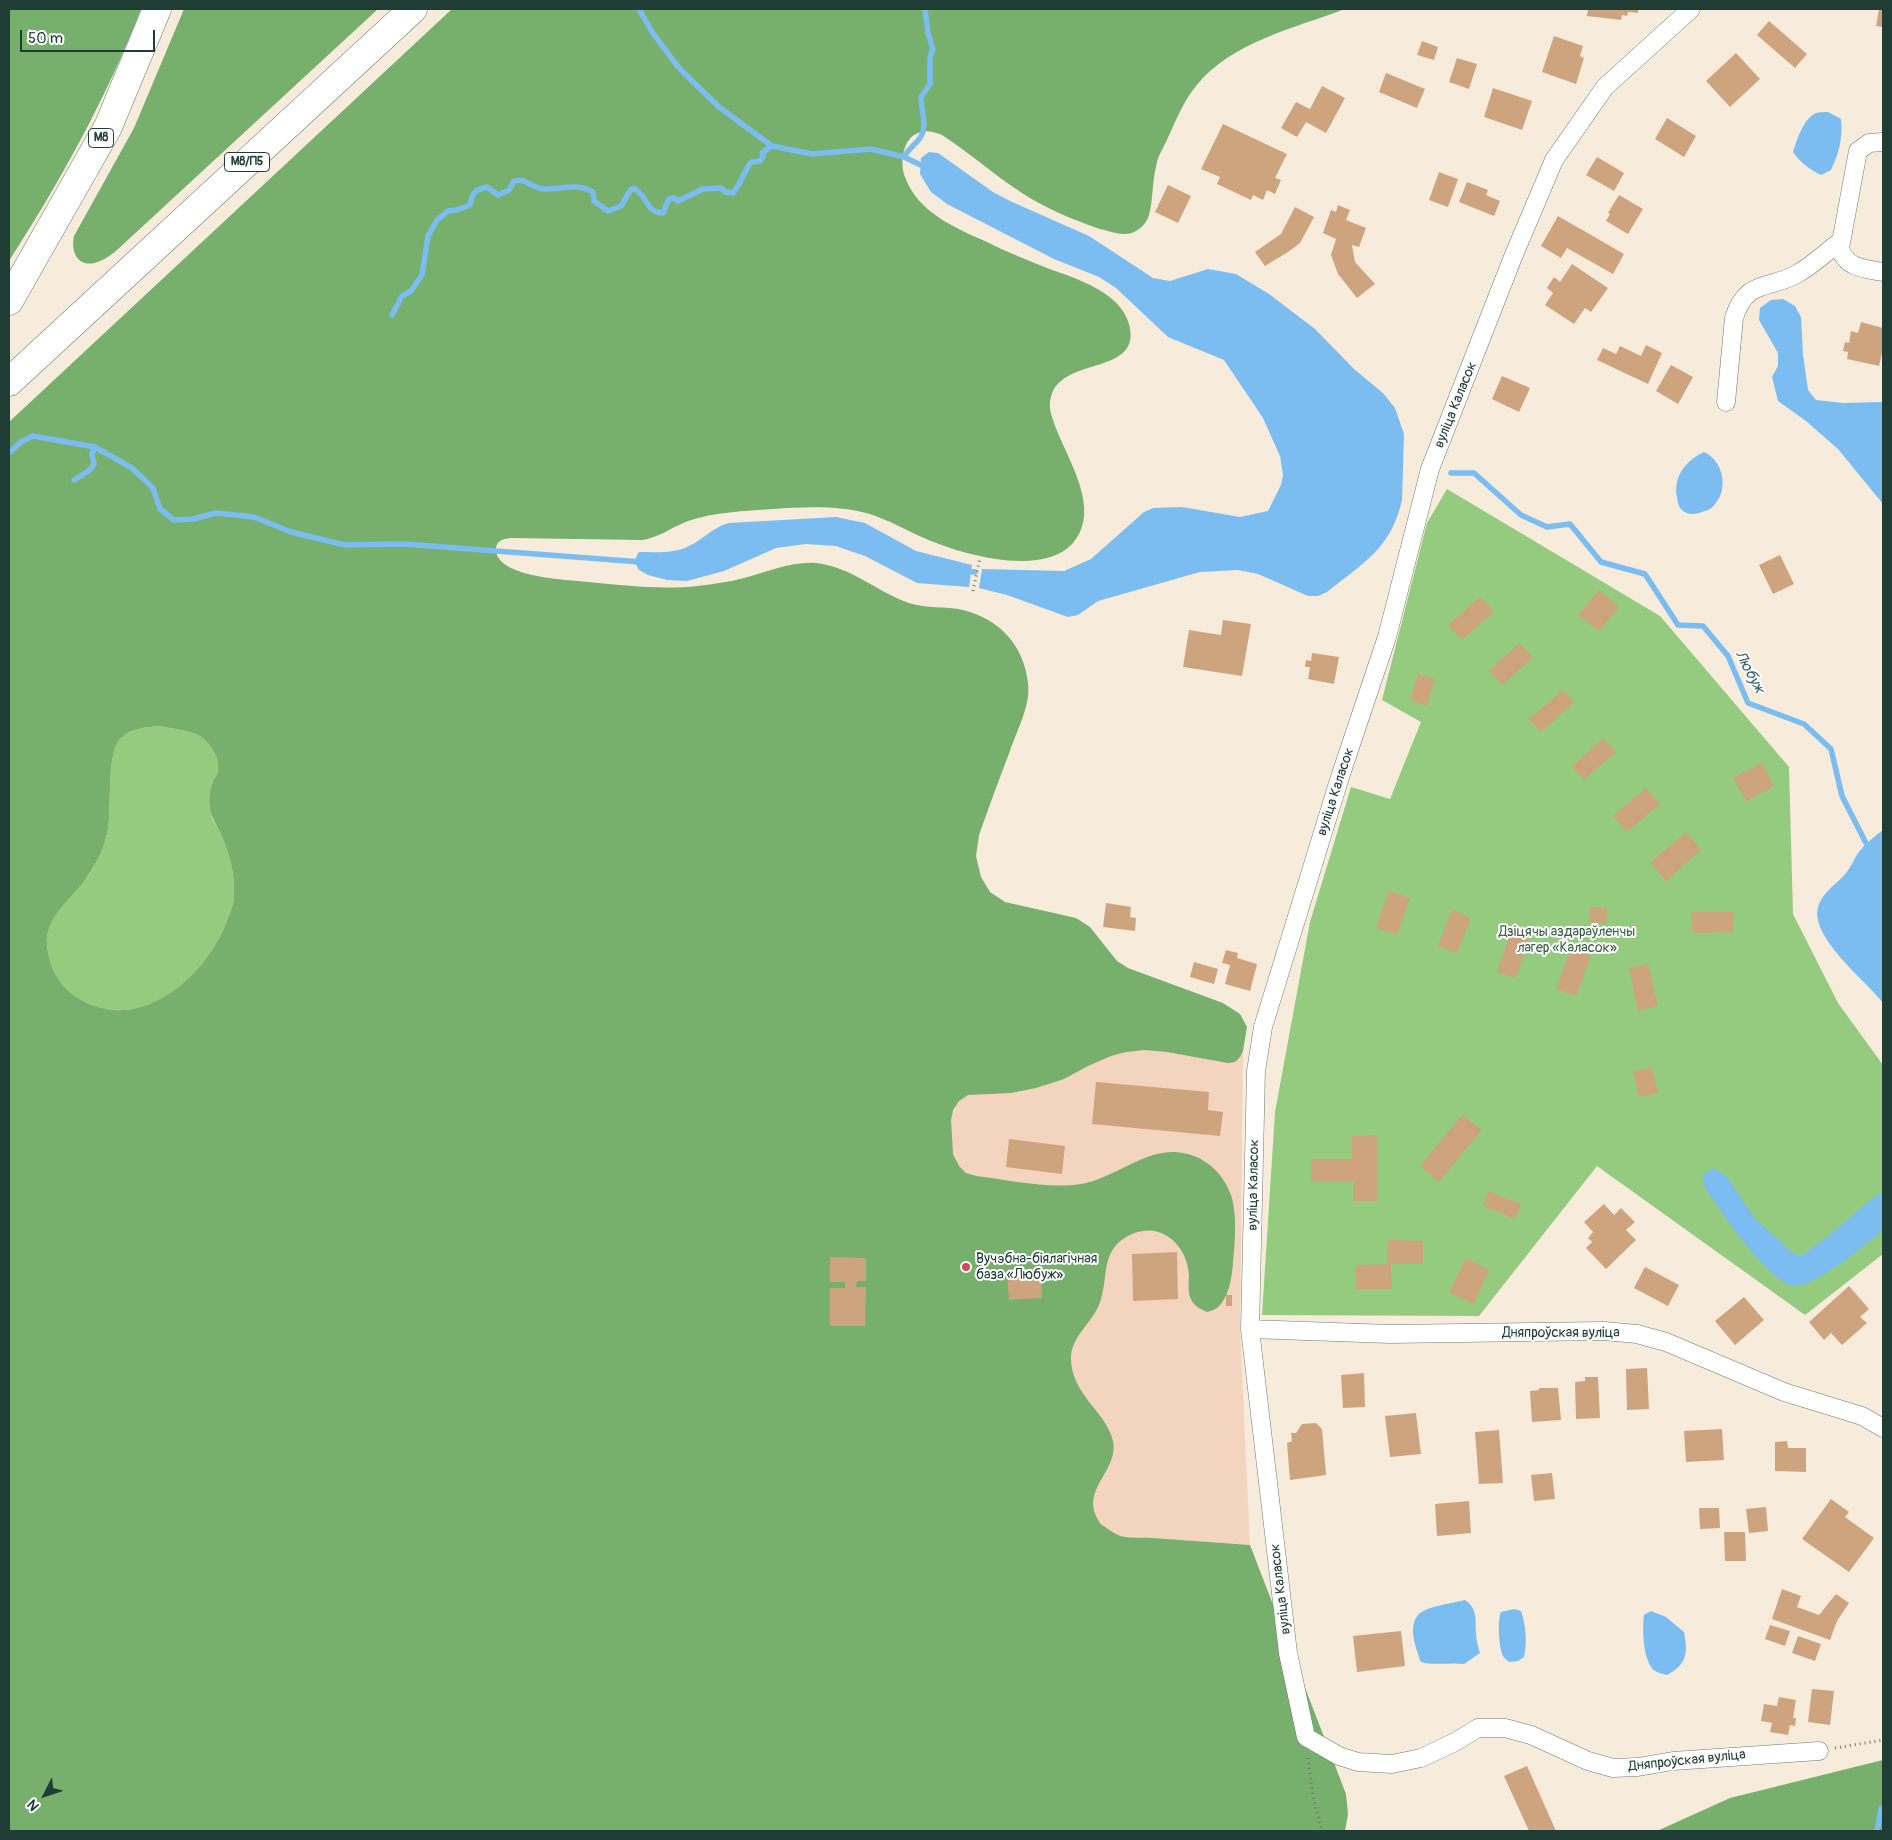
<!DOCTYPE html>
<html>
<head>
<meta charset="utf-8">
<style>
	body { margin:0 }
	#map { position:relative; width:1892px; height:1840px; overflow:hidden; background:#f7ecdb; font-family:Pangolin,sans-serif }
	canvas { display:block }
	.frame { position:absolute; inset:0; border:10px solid #1f3d34; pointer-events:none }
	.north { position:absolute; left:20px; top:1770px; width:50px; height:50px; -webkit-text-stroke:4px #fff; paint-order:stroke; rotate:229deg; font-size:14px; font-weight:700; line-height:20px; text-align:center; color:#1f3d34 }
	.north::after { content:''; display:block; margin:auto; width:18px; height:22px; background:#1f3d34; clip-path:polygon(50% 0,100% 100%,50% 72%,0 100%) }
	.scale { position:absolute; left:20px; top:30px; width:135px; height:22px; box-sizing:border-box; border:2px solid #1f3d34; border-top:0; padding-left:6px; font-size:15px; line-height:18px; white-space:nowrap; color:#1f3d34; -webkit-text-stroke:4px #fff; paint-order:stroke }
</style>
</head>
<body>
<div id="map">
<canvas width="1892" height="1840"></canvas>
<div class="frame"></div>
<div class="north">N</div>
<div class="scale">50 m</div>
</div>
<script>
const context = document.querySelector('canvas').getContext('2d');
context.lineJoin = 'round';
function paint(path, color) { context.fillStyle = color; context.fill(path, 'evenodd'); }
function trace(path, color, width, dash) { context.strokeStyle = color; context.lineWidth = width; context.lineCap = dash ? 'butt' : 'round'; context.setLineDash(dash || []); context.stroke(path); }
function label(font, color, halo, rows, align = 'center') {
  context.font = font + ' Pangolin,sans-serif'; context.lineWidth = 4; context.setLineDash([]); context.textBaseline = 'middle'; context.strokeStyle = halo; context.fillStyle = color; for (const [text, x, y, turn = 0] of rows) {
    context.save(); context.translate(x, y); context.rotate((+turn || 0) * Math.PI / 180); context.textAlign = isNaN(turn) ? turn : align; if (halo) context.strokeText(text, 0, 0); context.fillText(text, 0, 0); context.restore();
  }
}
const built = new Path2D(`
	M926 1017 1243 1051 1240 1329 1250 1545 1119 1536 971 1530Z`);
const green = new Path2D(`
	M1447 489 1660 616 1789 767 1793 914 1838 1003 1883 1065V1254L1805 1315 1597 1166 1479 1316 1262 1315 1275 1112 1310 922 1351 787 1390 799 1421 722 1382 700 1427 523Z
	M160 726C172 729 187 730 198 735 209 741 220 757 218 770 218 775 213 779 212 784 210 791 210 807 211 815 212 820 217 826 220 832 229 851 235 873 234 895 234 906 228 917 224 928 201 982 137 1035 78 998 59 986 49 967 47 944 45 917 71 900 85 880 91 873 95 865 99 857 103 849 107 837 108 828 112 806 106 752 121 738 131 728 147 727 160 726Z`);
const forest = new Path2D(`
	M9 9H141C107 97 60 182 9 261Z
	M184 9H378L117 250C112 254 106 259 100 261 80 270 70 254 74 236L134 128Z
	M452 9H1345C1295 28 1231 42 1196 86 1182 103 1175 123 1166 142 1162 150 1157 158 1156 167 1152 182 1153 202 1149 215 1147 222 1141 229 1134 232 1123 237 1108 231 1097 228 1071 219 1045 208 1022 193 994 175 970 153 942 135 934 132 925 129 916 134 902 141 900 164 905 177 918 213 956 228 987 242 1007 252 1027 260 1047 268 1074 278 1120 291 1129 324 1142 374 1070 357 1053 391 1049 400 1049 408 1052 417 1063 454 1104 507 1073 543 1042 578 960 554 924 538 906 530 888 520 870 514 838 505 805 507 773 509 744 511 715 512 688 521 672 527 660 537 643 540L510 538C504 539 497 540 496 548 494 573 548 578 565 580 609 583 654 591 698 586 713 584 729 582 744 578 767 572 793 561 816 563 852 567 877 592 909 603 926 609 946 606 963 610 1000 619 1024 646 1028 683 1031 705 1017 730 1010 751 999 779 989 807 979 835L976 856 981 877 990 892 1005 902 1076 918 1090 927 1117 961 1128 968 1223 1003 1240 1014 1247 1027 1243 1051 1240 1057 1235 1062 1228 1063 1167 1052 1145 1050 1126 1052 1111 1056 1088 1066 1064 1079 1036 1088 1011 1093 968 1095 959 1101 953 1110 951 1120 953 1154 959 1166 966 1173 976 1176C1010 1180 1047 1189 1081 1184 1110 1179 1134 1158 1162 1153 1194 1147 1223 1168 1232 1198 1237 1217 1235 1243 1233 1262 1232 1277 1229 1298 1217 1308 1214 1310 1210 1311 1207 1312 1201 1309 1195 1307 1192 1301 1187 1293 1189 1283 1189 1275 1188 1256 1176 1237 1158 1232 1149 1229 1140 1231 1132 1234 1098 1249 1110 1278 1099 1305 1091 1324 1071 1337 1071 1358 1071 1395 1106 1411 1113 1441 1119 1469 1083 1488 1096 1516 1098 1519 1099 1523 1102 1525 1107 1528 1113 1533 1118 1535 1127 1539 1142 1537 1152 1538 1185 1540 1218 1543 1250 1545L1346 1794 1348 1814 1345 1831H9V422ZM160 726C172 729 187 730 198 735 209 741 220 757 218 770 218 775 213 779 212 784 209 793 209 806 211 814 213 820 217 826 220 832 229 851 235 873 234 895 234 906 228 917 224 928 201 981 137 1035 78 998 59 986 49 967 47 944 45 917 71 900 85 880 90 873 95 865 99 857 103 849 107 837 108 828 112 806 106 752 121 738 131 728 147 727 160 726Z
	M1883 1760V1831H1657L1730 1798Z`);
const water = new Path2D(`
	M1828 112 1841 119C1843 138 1839 153 1831 170L1821 175C1809 169 1801 163 1793 152 1797 140 1803 119 1816 113 1819 112 1825 112 1828 112Z
	M929 152 938 153 993 192 1010 201 1089 236 1153 278 1170 281 1208 269 1236 274 1269 294 1315 329 1354 369 1383 393 1395 408 1404 434 1402 500C1391 549 1363 563 1327 592L1318 596H1308L1258 574 1238 570 1200 572 1098 601 1078 615 1068 617 1007 595 979 588 982 569 1064 571 1091 559 1144 512 1153 508 1182 507 1240 517 1268 511 1281 485 1283 475 1280 456 1263 418 1224 360 1168 337 1116 288 1099 277 1054 259 947 204 931 192 920 174 921 158Z
	M1783 299 1795 306 1801 317 1803 355 1808 390 1816 400 1843 403 1883 402V504L1838 449 1806 421 1778 401 1772 377 1778 366V353L1759 320 1760 308 1771 300Z
	M1704 452C1723 460 1729 489 1715 504 1711 510 1705 511 1699 513 1692 515 1685 514 1681 509 1678 505 1678 503 1677 498 1673 477 1685 461 1704 452Z
	M836 517 865 523 916 551 972 565 969 587 917 583 865 556 836 546 806 544 776 548 724 571 687 581 667 580 648 575 639 570 634 561 639 552C654 552 675 554 689 546 704 539 713 527 729 523Z
	M1883 830V1003C1867 981 1806 935 1819 904 1824 891 1837 884 1846 873 1851 867 1854 859 1858 853 1865 844 1874 837 1883 830Z
	M1713 1168 1727 1177 1753 1216 1791 1252 1800 1256C1831 1238 1854 1211 1883 1191V1230C1867 1244 1815 1287 1794 1286 1771 1284 1727 1220 1714 1201 1711 1196 1705 1190 1704 1185 1702 1182 1704 1177 1704 1174Z
	M1465 1600C1478 1609 1475 1619 1476 1633 1476 1640 1478 1646 1480 1653L1464 1664C1449 1662 1435 1666 1421 1662 1416 1649 1407 1625 1419 1614 1428 1606 1454 1603 1465 1600Z
	M1514 1609 1521 1611C1526 1625 1527 1643 1524 1657L1518 1661 1509 1662C1508 1661 1504 1658 1503 1656 1499 1648 1497 1620 1501 1612Z
	M1651 1611 1666 1617 1684 1632C1688 1654 1687 1664 1667 1675 1664 1674 1658 1673 1655 1671 1643 1663 1642 1629 1644 1615Z`);
const stream = new Path2D(`
	M639 9 652 32 679 68 719 107 772 146 812 154 871 149 904 157 927 168
	M904 157C908 149 915 145 920 138 928 126 921 110 921 97L930 84V57L933 49 928 33 925 9
	M392 315 402 296 411 291 422 275 428 236 437 220 448 211 457 210 470 205C472 193 475 190 487 187L498 195 509 190 514 181C526 178 533 188 543 189 561 190 576 182 593 192L594 201 608 211 621 206 631 189H635C638 192 642 195 644 198 648 205 652 213 663 213L669 199 674 198 678 201 703 189 721 188 726 192 733 193C741 183 744 172 751 162L760 161 763 157 762 153 772 146
	M9 453 21 442 33 436 95 447 132 468 153 488 160 509 174 520 193 519 216 513 254 517 291 532 345 545 404 544 641 562
	M1451 473H1474L1521 515 1547 527 1570 524 1601 562 1645 574 1678 625 1703 626 1728 656 1748 703 1804 724 1831 749 1842 796 1870 851
	M74 480 90 470 94 464 92 454 95 447
	M964 571 975 572
	M1877 1831 1881 1809`);
const building = new Path2D(`
	M1588 9H1638V13L1628 12 1627 16 1622 15 1621 20 1587 16Z
	M1879 9H1883V27L1876 26Z
	M1769 21 1807 54 1795 68 1757 35Z
	M1554 36 1583 46 1580 56 1584 58 1576 84 1542 72Z
	M1422 41 1438 47 1434 60 1417 55Z
	M1736 53 1760 79 1730 107 1706 81Z
	M1457 58 1477 64 1469 89 1449 82Z
	M1386 73 1425 89 1417 108 1379 92Z
	M1322 86 1345 98 1326 133 1306 122 1297 137 1281 128 1296 102 1310 109Z
	M1493 88 1532 101 1522 130 1484 117Z
	M1667 118 1696 136 1684 157 1655 139Z
	M1223 124 1287 154 1275 178 1281 180 1275 194 1267 190 1263 200 1253 195 1251 200 1217 184 1220 177 1201 169Z
	M1597 157 1624 173 1614 191 1586 175Z
	M1439 172 1458 179 1448 207 1429 200Z
	M1467 182 1488 190 1486 195 1500 201 1494 216 1459 202Z
	M1168 185 1191 196 1178 223 1155 212Z
	M1619 195 1643 209 1628 234 1606 221 1610 214 1608 213Z
	M1338 205 1350 210 1346 220 1366 228 1359 247 1352 245 1355 262 1375 284 1357 298 1338 274 1331 255 1336 239 1323 233 1331 210 1336 212Z
	M1295 207 1314 217 1300 243 1288 252 1265 266 1255 252 1281 234Z
	M1558 216 1624 254 1613 274 1567 248 1561 258 1541 246Z
	M1572 264 1608 288 1591 312 1585 308 1574 324 1545 305 1553 293 1547 288 1554 277 1560 282Z
	M1861 322 1883 328V349L1879 366 1847 359 1848 352 1843 351 1845 342 1849 343 1851 331 1858 333Z
	M1646 345 1662 353 1648 384 1597 360 1603 348 1616 354 1620 346 1641 356Z
	M1671 365 1693 377 1678 404 1656 391Z
	M1502 376 1530 388 1519 412 1492 399Z
	M1780 555 1794 584 1773 594 1759 565Z
	M1599 590 1619 607 1599 631 1578 615Z
	M1480 597 1494 612 1462 640 1448 625Z
	M1223 620 1251 624 1242 676 1183 667 1189 630 1221 635Z
	M1519 643 1533 657 1503 685 1489 671Z
	M1312 653 1339 657 1334 684 1308 679 1310 667H1305L1306 660 1311 661Z
	M1418 674 1435 679 1427 706 1410 700Z
	M1563 690 1574 702 1541 732 1529 719Z
	M1604 738 1616 752 1584 780 1572 766Z
	M1762 763 1774 786 1746 801 1733 778Z
	M1646 788 1660 804 1627 832 1613 816Z
	M1686 832 1701 850 1666 881 1650 863Z
	M1389 891 1410 898 1397 935 1376 928Z
	M1106 903 1131 907 1130 917 1136 918 1135 931 1103 927Z
	M1590 907 1607 908 1606 924 1589 922Z
	M1452 910 1471 918 1457 953 1438 946Z
	M1691 912H1733L1734 932 1693 933Z
	M1512 928 1531 934 1516 978 1497 972Z
	M1571 949 1591 956 1576 996 1556 989Z
	M1226 950 1238 953 1237 958 1257 964 1250 991 1225 984 1230 965 1222 963Z
	M1194 962 1218 969 1214 984 1190 977Z
	M1648 964 1658 1006 1638 1011 1629 968Z
	M1652 1068 1658 1093 1639 1097 1633 1071Z
	M1096 1082 1209 1092 1208 1110 1223 1112 1220 1136 1092 1124Z
	M1462 1115 1482 1130 1439 1182 1420 1166Z
	M1377 1135V1201H1353V1182H1311V1159H1352V1136Z
	M1009 1139 1065 1146 1062 1174 1006 1167Z
	M1488 1191 1521 1204 1515 1219 1483 1206Z
	M1604 1204 1614 1215 1621 1208 1635 1222 1626 1230 1636 1240 1606 1269 1586 1248 1592 1242 1588 1238 1593 1232 1584 1222Z
	M1388 1240 1423 1241V1264H1387Z
	M1177 1252 1178 1299 1133 1301 1132 1254Z
	M830 1257 866 1258V1281H857L856 1287H866L865 1326H830V1288H845V1282H830Z
	M1466 1258 1489 1270 1474 1304 1449 1293Z
	M1391 1264 1392 1289H1356V1265Z
	M1645 1267 1679 1285 1668 1306 1634 1288Z
	M1041 1271 1042 1298 1009 1300 1007 1272Z
	M1849 1286 1869 1309 1860 1317 1867 1323 1842 1345 1831 1333 1824 1340 1809 1322Z
	M1226 1295H1232V1306H1226Z
	M1744 1297 1764 1320 1735 1345 1715 1321Z
	M1647 1368 1649 1409 1627 1410 1626 1369Z
	M1364 1373 1365 1407 1343 1408 1341 1375Z
	M1585 1377H1598L1600 1418 1576 1419 1575 1382 1585 1381Z
	M1539 1388H1558L1561 1420 1532 1422 1530 1391 1539 1390Z
	M1416 1413 1421 1454 1390 1457 1385 1416Z
	M1316 1423 1322 1429 1326 1475 1290 1480 1287 1443 1292 1441 1291 1433H1296L1302 1424Z
	M1722 1429 1724 1460 1686 1462 1684 1431Z
	M1499 1430 1503 1483 1479 1484 1475 1432Z
	M1787 1441 1788 1448H1806V1472L1775 1471V1442Z
	M1552 1473 1555 1499 1534 1501 1531 1475Z
	M1831 1499 1849 1512 1845 1517 1874 1538 1849 1572 1802 1539Z
	M1469 1501 1471 1533 1437 1536 1435 1504Z
	M1766 1507 1768 1531 1749 1533 1746 1509Z
	M1699 1508H1719L1720 1528 1700 1529Z
	M1724 1532H1745L1746 1561H1725Z
	M1782 1589 1801 1596 1797 1607 1819 1615 1836 1594 1849 1603 1837 1621 1830 1640 1772 1619Z
	M1770 1625 1790 1631 1785 1646 1765 1639Z
	M1401 1631 1405 1666 1357 1672 1353 1636Z
	M1798 1636 1821 1644 1815 1661 1792 1653Z
	M1812 1689 1834 1691 1830 1725 1808 1722Z
	M1779 1697 1796 1700 1793 1718H1796L1795 1726 1790 1725 1788 1735 1770 1732 1772 1723 1761 1721 1764 1704 1777 1706Z
	M1527 1766 1556 1831H1529L1504 1776Z`);
const path = new Path2D(`
	M973 591 980 558
	M1835 1748 1883 1740
	M1308 1758 1313 1796 1322 1831`);
const minor = new Path2D(`
	M1691 9 1605 87 1554 160 1513 257 1430 469 1387 637 1340 777 1263 1027 1256 1071 1250 1329 1288 1653 1306 1737 1339 1756 1358 1762 1392 1764 1421 1758 1455 1742 1478 1728H1505L1531 1735 1588 1761 1613 1768 1638 1767 1673 1761 1819 1751
	M1883 142 1869 143 1858 151 1840 248C1845 268 1866 269 1883 272
	M1726 402 1734 318C1746 279 1768 290 1797 274 1813 265 1826 252 1841 241
	M1250 1329 1390 1334 1604 1331 1637 1334 1666 1342 1784 1392 1862 1416 1883 1428`);
const trunk = new Path2D(`
	M9 301 108 127 157 9
	M9 382 413 9`);
const markers = [
	[966,1267,5,"#d1495b"]
];
const shields = [
	[101,138,25],
	[247,162,45]
];
const shieldNames = [
	["М8",101,138],
	["М8/П5",247,162]
];
const streetNames = [
	["вуліца Каласок",1456,405,-68],
	["вуліца Каласок",1336,792,-72],
	["вуліца Каласок",1254,1185,-89],
	["Дняпроўская вуліца",1561,1333],
	["вуліца Каласок",1281,1589,-97],
	["Дняпроўская вуліца",1687,1761,-6]
];
const parkNames = [
	["Дзіцячы аздараўленчы",1567,932],
	["лагер «Каласок»",1567,948]
];
const poiNames = [
	["Вучэбна-біялагічная",976,1259],
	["база «Любуж»",976,1275]
];
const waterNames = [
	["Любуж",1749,672,62]
];
paint(built, '#f3d4bf');
paint(green, '#94cb7e');
paint(forest, '#77af6d');
paint(water, '#7bbdf0');
trace(stream, '#7bbdf0', 5.5);
paint(building, '#cea47f');
trace(minor, '#6b7a6e', 19);
trace(trunk, '#6b7a6e', 29);
trace(path, '#6b7a6e', 3, [1, 4]);
trace(minor, '#fff', 18);
trace(trunk, '#fff', 28);
for (const [x, y, r, color] of markers) { const dot = new Path2D(); dot.arc(x, y, r, 0, 2 * Math.PI); context.fillStyle = color; context.fill(dot); trace(dot, '#fff', 2); }
for (const [x, y, w] of shields) { const box = new Path2D(); box.roundRect(x - w / 2, y - 9.5, w, 19, 4); context.fillStyle = '#fff'; context.fill(box); trace(box, '#1f3d34', 1); }
label('bold 12px', '#1f3d34', null, shieldNames);
label('14px', '#1f3d34', '#fff', streetNames);
label('14px', '#3c6046', '#fff', parkNames);
label('14px', '#1f3d34', '#fff', poiNames, 'left');
label('italic 15px', '#3b636c', '#fff', waterNames);
</script>
</body>
</html>
